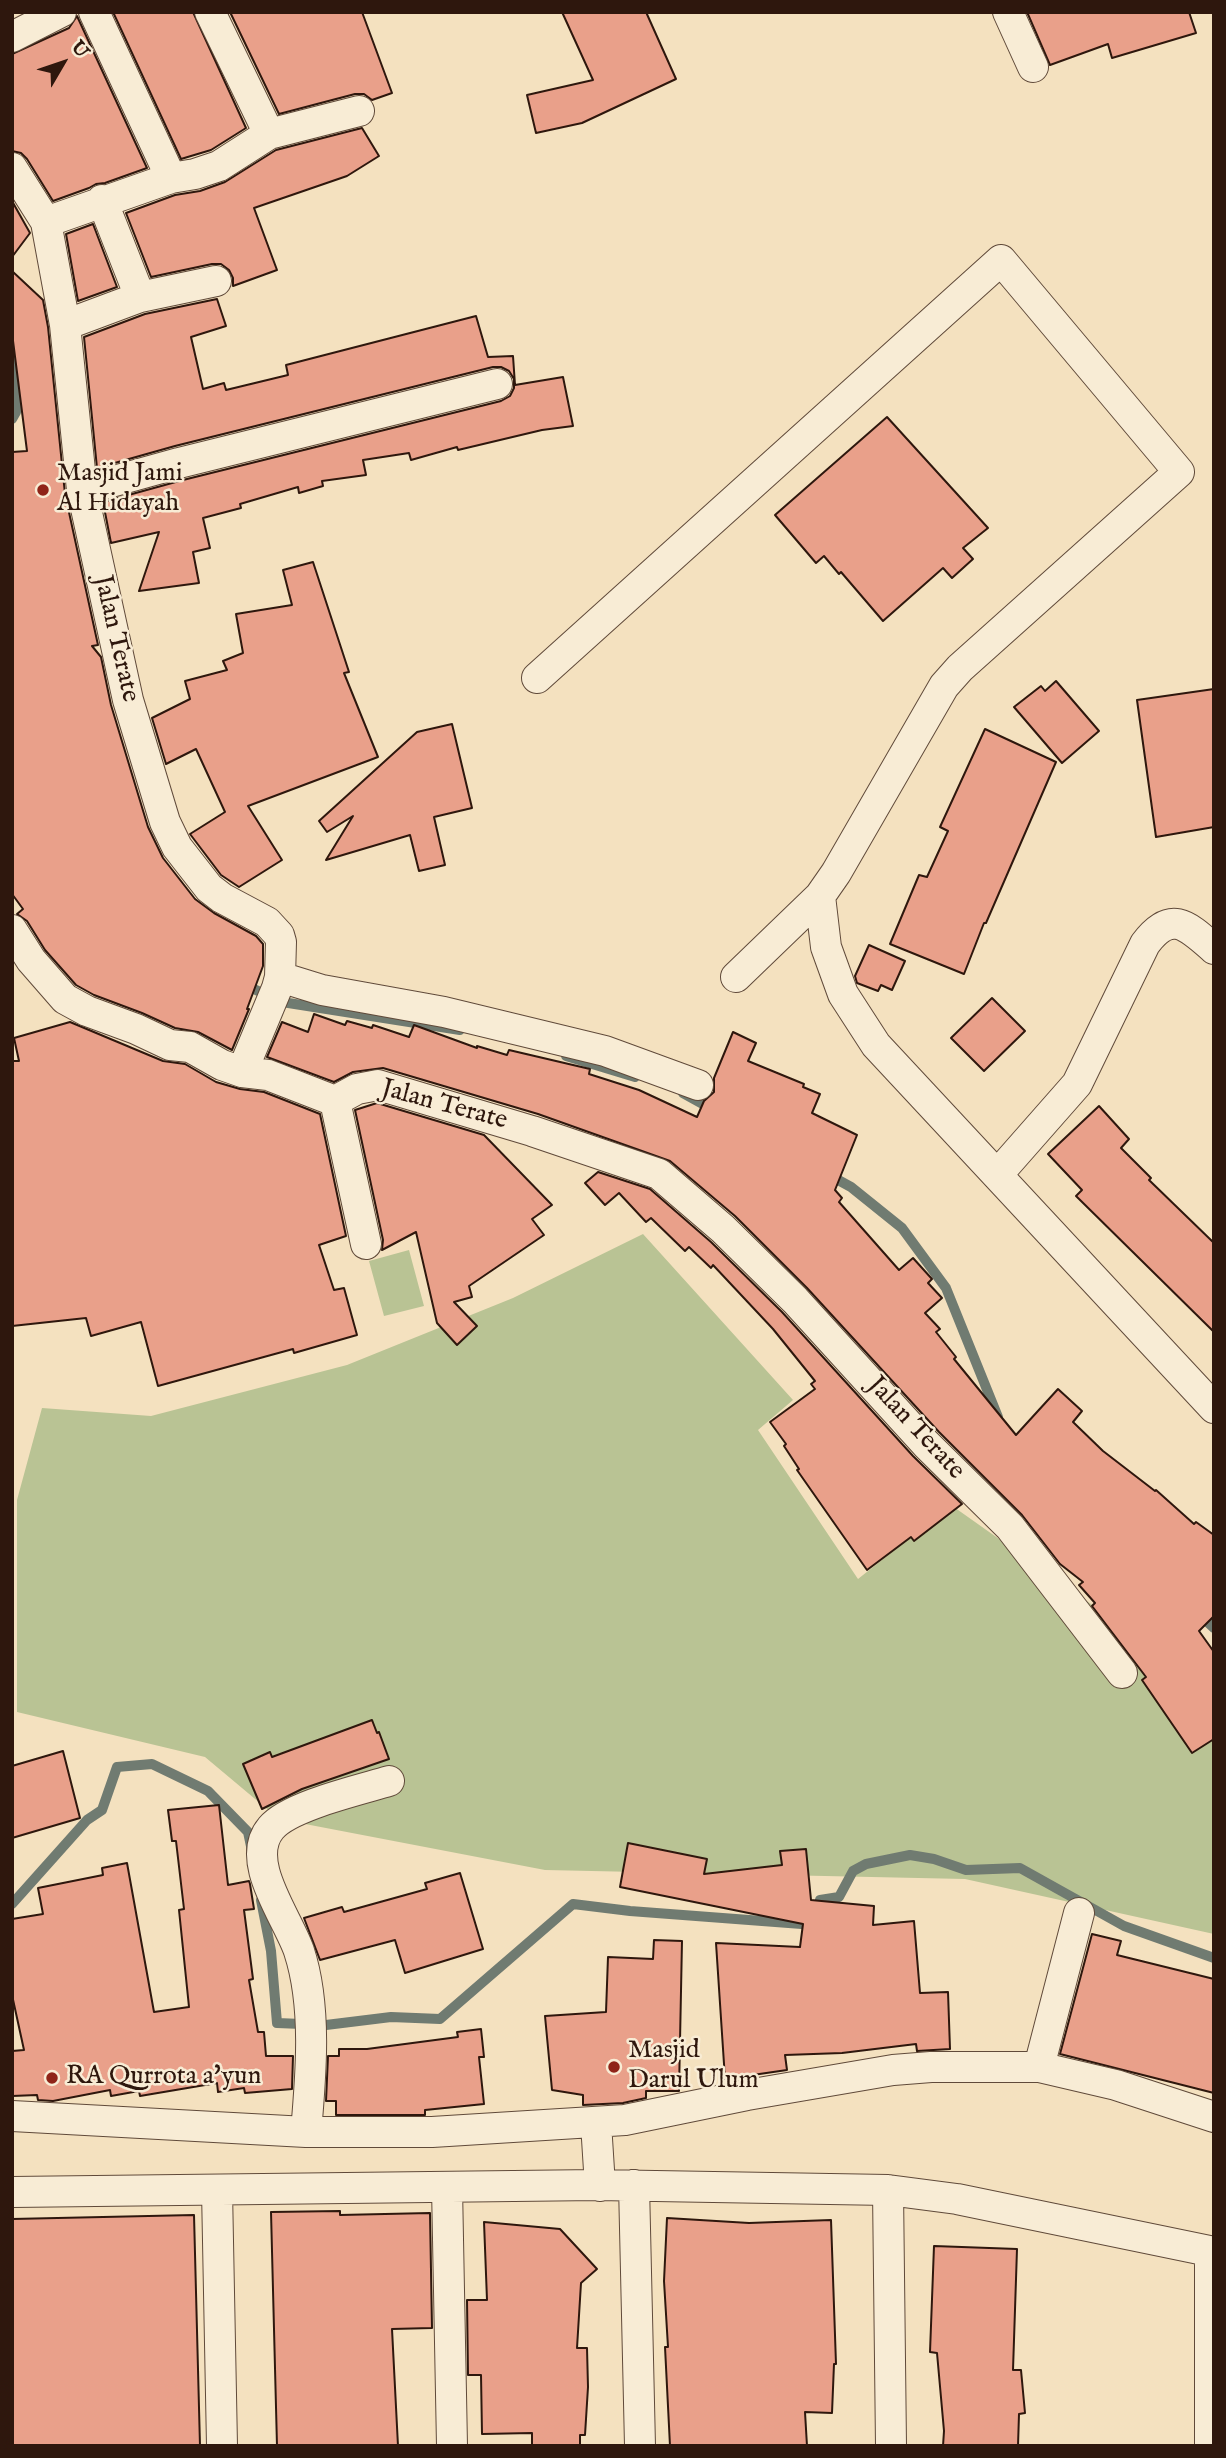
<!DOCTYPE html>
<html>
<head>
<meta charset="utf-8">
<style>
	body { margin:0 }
	#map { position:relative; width:1226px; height:2458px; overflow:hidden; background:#f4e1bf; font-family:"IM FELL English",serif }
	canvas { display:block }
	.frame { position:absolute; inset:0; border:14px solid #2e170d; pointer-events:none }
	.north { position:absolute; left:28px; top:28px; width:70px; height:70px; -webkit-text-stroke:5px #f8ecd5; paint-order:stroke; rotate:51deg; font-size:19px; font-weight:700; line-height:28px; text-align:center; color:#2e170d }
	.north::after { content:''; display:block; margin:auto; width:24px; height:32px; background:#2e170d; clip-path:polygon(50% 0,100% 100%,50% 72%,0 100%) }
</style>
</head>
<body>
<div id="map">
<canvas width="1226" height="2458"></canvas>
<div class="frame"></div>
<div class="north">U</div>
</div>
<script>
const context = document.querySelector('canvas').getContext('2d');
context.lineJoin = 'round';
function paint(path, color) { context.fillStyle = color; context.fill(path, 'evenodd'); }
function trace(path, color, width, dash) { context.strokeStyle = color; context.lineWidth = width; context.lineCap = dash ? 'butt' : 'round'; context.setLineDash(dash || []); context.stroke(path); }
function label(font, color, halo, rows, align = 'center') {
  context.font = font + ' "IM FELL English",serif'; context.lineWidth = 5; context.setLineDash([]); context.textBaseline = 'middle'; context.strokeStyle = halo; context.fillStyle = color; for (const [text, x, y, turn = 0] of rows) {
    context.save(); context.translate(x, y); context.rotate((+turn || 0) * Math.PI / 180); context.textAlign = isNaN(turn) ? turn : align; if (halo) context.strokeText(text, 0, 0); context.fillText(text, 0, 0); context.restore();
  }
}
const green = new Path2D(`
	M643 1234 793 1400 758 1430 858 1579 951 1505 1214 1691V1934L965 1879 545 1870 279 1819 205 1757 17 1712V1500L42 1408 151 1416 347 1365 513 1298Z
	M409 1250 424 1306 384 1316 369 1261Z`);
const stream = new Path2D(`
	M12 360 15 362 16 412 12 419
	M243 984 282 1002 460 1030
	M566 1056 635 1077
	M683 1093 712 1109
	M829 1175 851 1187 902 1228 946 1288 998 1417
	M1200 1615 1214 1628
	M261 1900 271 1951 277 2023 326 2025 391 2017 440 2019 573 1904 630 1911 815 1925
	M12 1904 87 1820 102 1810 117 1767 152 1764 208 1791 248 1832 252 1851
	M818 1911 820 1900 839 1897 853 1871 866 1864 910 1855 934 1859 966 1870 1020 1868 1124 1926 1214 1958`);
const building = new Path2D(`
	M113 12H193L246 128 211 150 181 159Z
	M230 12H362L392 93 372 100 364 94H355L279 114Z
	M562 12H646L676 79 582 123 536 133 527 95 593 80Z
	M1027 12H1189L1196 33 1112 58 1108 44 1050 65Z
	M77 16 147 168 105 183 96 184 89 188 53 201 27 159 21 153 12 151V54L69 28Z
	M362 128 379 156 347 176 254 208 277 270 233 286V278L229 270 221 264H212L151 277 126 213 175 195 200 191 225 182 276 150Z
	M12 201 30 233 12 257Z
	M93 224 117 287 78 301 66 234Z
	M12 271 43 300 48 327 65 494 98 645 92 646 101 657 111 705 148 827 163 858 195 899 214 913 256 936 263 944V966L247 1009H249L232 1050 198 1032 175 1028 142 1013 94 995 76 985 45 950 27 921 17 914 23 909 12 894V452L27 451 12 333Z
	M217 299 226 326 191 337 203 389 224 383 226 390 288 375 286 365 476 316 488 357 513 356 515 385 563 377 573 426 542 430 458 450 457 447 411 460 409 453 363 460 366 475 322 481 323 486 299 493 298 487 240 504 241 508 203 518 210 548 193 552 199 583 139 591 159 532 111 543 103 502 183 480 501 401 510 396 514 388V379L509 371 501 367H493L175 446 97 468 84 337 145 314Z
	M887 417 988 528 963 548 973 559 952 578 943 568 883 621 841 572 839 574 824 556 816 563 775 515Z
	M313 562 349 672 344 673 378 757 248 806 282 860 239 887 221 875 190 834 225 812 196 749 166 764 152 718 190 699 185 681 227 670 223 661 243 653 236 614 292 605 283 570Z
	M1056 681 1099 731 1062 763 1014 707 1041 686 1045 691Z
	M1214 689V827L1156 837 1137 700Z
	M452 724 472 808 434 817 445 865 419 871 410 835 326 860 353 816 327 832 319 821 417 732Z
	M985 729 1056 762 986 923H984L964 974 890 944 919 875 927 877 948 831 940 827Z
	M869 945 905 961 892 990 881 985 878 991 857 983 855 976Z
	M992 998 1025 1031 984 1071 951 1038Z
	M314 1014 345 1025 347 1021 372 1028 373 1025 409 1037 414 1025 477 1048V1046L507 1055 509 1050 590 1069 589 1074 639 1090 697 1117 704 1101 714 1092V1078L733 1032 756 1043 748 1061 804 1084 803 1087 820 1094 812 1113 857 1135 835 1190 842 1198 839 1202 899 1270 913 1258 932 1279 928 1283 942 1298 925 1313 940 1329 936 1332 956 1357 954 1359 1016 1435 1058 1389 1082 1411 1073 1422 1103 1451 1155 1491 1156 1490 1194 1524 1196 1522 1214 1535V1616L1199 1631 1214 1652V1739L1192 1753 1142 1680 1146 1677 1092 1606 1095 1603 1079 1585 1083 1582 1060 1564 1022 1515 939 1432 807 1288 735 1216 670 1161 538 1114 383 1068 353 1072 334 1082 267 1057 282 1022 308 1032Z
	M70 1022 163 1061 185 1064 216 1082 240 1089 264 1092 320 1114 346 1236 319 1245 334 1290 344 1288 357 1335 294 1353 293 1349 158 1386 141 1322 91 1336 86 1318 12 1326V1061H19L14 1038Z
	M377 1103 484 1135 552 1205 532 1219 544 1235 469 1286 472 1297 454 1302 477 1326 457 1345 437 1323 416 1232 382 1250 383 1240 355 1110Z
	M1099 1106 1129 1139 1121 1148 1151 1178 1149 1180 1214 1243V1332L1076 1196 1082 1190 1048 1154Z
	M598 1172 650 1189 711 1242 782 1312 913 1456 962 1504 914 1541 911 1537 867 1570 797 1470 799 1469 784 1446 786 1444 770 1422 815 1389 811 1384 815 1381 773 1329 713 1265 711 1268 689 1247 685 1251 651 1218 646 1222 619 1193 605 1205 585 1183Z
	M372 1720 377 1733 379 1732 389 1759 302 1789 262 1809 243 1764 270 1752 272 1757Z
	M63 1751 80 1818 12 1838V1766Z
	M219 1805 228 1885 249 1881 250 1884 254 1909 244 1910 253 1979 249 1980 258 2032H264L266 2056H293L292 2089 245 2093 244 2088 218 2092 217 2083 140 2096 139 2091 111 2096 110 2090 53 2101 38 2100 37 2095 12 2096V2051L24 2050 12 1995V1919L43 1914 38 1888 103 1875 102 1868 127 1863 154 2012 189 2007 179 1910 184 1909 176 1841H172L168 1810Z
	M628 1843 707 1859 704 1874 782 1865 780 1851 806 1849 811 1900 874 1906 873 1925 914 1921 920 1993 948 1992 950 2049 917 2051 916 2044 842 2053 785 2055 787 2070 725 2079 716 1943 800 1947 803 1924 620 1887Z
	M460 1873 483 1949 405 1973 395 1940 320 1960 304 1918 342 1907 344 1912 427 1889 425 1883Z
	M1092 1934 1121 1941 1117 1955 1214 1979V2093L1060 2054Z
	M654 1940 682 1941 679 2091H646V2098L623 2103 583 2105V2095L552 2090 545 2016 606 2012 608 1957 653 1959Z
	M481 2029 484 2057H479L484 2104 425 2110V2115H336V2101H326L328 2056H339V2049H367L458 2037 457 2032Z
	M340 2211V2215L430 2213 432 2328 392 2329 398 2446H277L271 2212Z
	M194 2215 200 2446H12V2219Z
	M667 2218 749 2223 831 2220 836 2364H834L832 2413 805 2412 807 2446H670L665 2347H668L664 2281Z
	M484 2222 560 2229 597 2269 581 2283 577 2348H587L588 2387 585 2435H580V2446H532V2433L482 2434 481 2375H468L467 2300H487Z
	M934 2246 1017 2249 1013 2370H1021L1025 2413 1019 2414 1018 2446H943L944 2431 937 2353 930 2352Z`);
const street = new Path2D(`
	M94 12 171 178
	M210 12 269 134
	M1008 12 1033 67
	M12 37 61 12
	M12 168 46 222 65 325 82 490 128 700 165 822 177 847 209 888 222 898 267 922 279 935 281 942 280 977 277 988 242 1072 268 1075 335 1101
	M102 200 140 297
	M46 222 171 178 195 174 219 166 269 134 359 111
	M65 325 140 297 216 281
	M82 490 179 463 497 384
	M537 678 1001 260 1179 472 960 668 944 686 836 873 820 896 736 977
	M820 896 826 947 843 994 876 1045 1214 1408
	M12 930 31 960 65 999 87 1011 136 1029 170 1045 190 1047 222 1065 242 1072
	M280 977 322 990 444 1012 605 1051 698 1085
	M335 1101 357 1089 378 1085 532 1131 659 1174 723 1229 795 1300 926 1444 1010 1527 1122 1673
	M335 1101 366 1244
	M997 1175 1077 1084 1145 944C1171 909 1187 925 1214 949
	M1039 2067 1079 1913
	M12 2116 306 2132H432L625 2120 747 2095 893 2070 931 2067H1039L1116 2085 1214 2117
	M596 2123 600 2186
	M306 2132C311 2075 317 2006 299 1951 288 1918 243 1861 271 1828 289 1806 359 1790 389 1781
	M634 2185 640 2446
	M447 2187 452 2446
	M217 2190 222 2446
	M888 2190 891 2446
	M12 2192 597 2185 888 2190 957 2199 1214 2252
	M1210 2251V2446`);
const markers = [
	[43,490,7,"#8f2418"],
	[614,2067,7,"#8f2418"],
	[52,2078,7,"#8f2418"]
];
const poiNames = [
	["Masjid Jami",57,475],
	["Al Hidayah",57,505],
	["Masjid",628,2052],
	["Darul Ulum",628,2082],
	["RA Qurrota a'yun",66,2078]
];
const streetNames = [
	["Jalan Terate",115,639,77],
	["Jalan Terate",444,1106,15],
	["Jalan Terate",915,1429,47]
];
paint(green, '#b9c394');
trace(stream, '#707b71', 10);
paint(building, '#e9a08a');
trace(building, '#2e170d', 2);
trace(street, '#604a3a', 32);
trace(street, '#f8ecd5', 30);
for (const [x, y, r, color] of markers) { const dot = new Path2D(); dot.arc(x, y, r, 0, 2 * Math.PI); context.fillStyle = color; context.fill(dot); trace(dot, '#f8ecd5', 2.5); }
label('26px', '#2e170d', '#f8ecd5', poiNames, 'left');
label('26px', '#2e170d', '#f8ecd5', streetNames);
</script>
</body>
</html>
